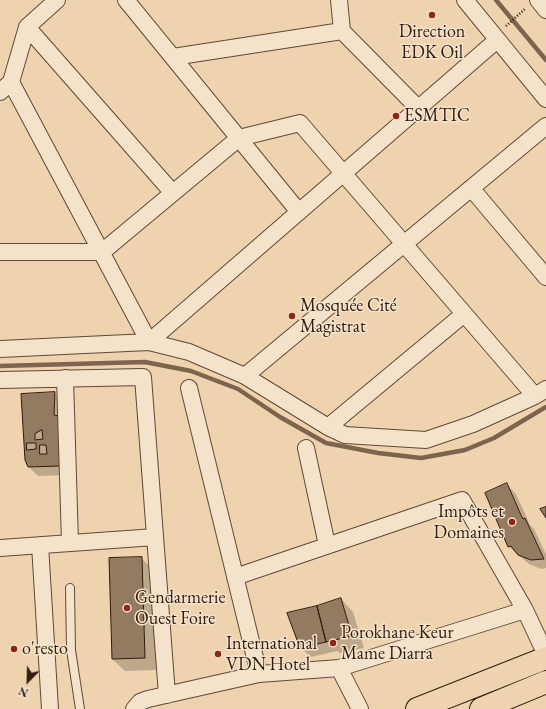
<!DOCTYPE html>
<html>
<head>
<meta charset="utf-8">
<style>
	body { margin:0 }
	#map { position:relative; width:546px; height:709px; overflow:hidden; background:#eed3ae; font-family:"EB Garamond",serif }
	canvas { display:block }
	.north { position:absolute; left:8px; top:661px; width:40px; height:40px; -webkit-text-stroke:3px #f4e2ca; paint-order:stroke; rotate:203deg; font-size:11px; font-weight:700; line-height:16px; text-align:center; color:#311b0f }
	.north::after { content:''; display:block; margin:auto; width:14px; height:18px; background:#311b0f; clip-path:polygon(50% 0,100% 100%,50% 72%,0 100%) }
</style>
</head>
<body>
<div id="map">
<canvas width="546" height="709"></canvas>
<div class="north">N</div>
</div>
<script>
const context = document.querySelector('canvas').getContext('2d');
context.lineJoin = 'round';
function paint(path, color) { context.fillStyle = color; context.fill(path, 'evenodd'); }
function trace(path, color, width, dash) { context.strokeStyle = color; context.lineWidth = width; context.lineCap = dash ? 'butt' : 'round'; context.setLineDash(dash || []); context.stroke(path); }
function label(font, color, halo, rows, align = 'center') {
  context.font = font + ' "EB Garamond",serif'; context.lineWidth = 3; context.setLineDash([]); context.textBaseline = 'middle'; context.strokeStyle = halo; context.fillStyle = color; for (const [text, x, y, turn = 0] of rows) {
    context.save(); context.translate(x, y); context.rotate((+turn || 0) * Math.PI / 180); context.textAlign = isNaN(turn) ? turn : align; if (halo) context.strokeText(text, 0, 0); context.fillText(text, 0, 0); context.restore();
  }
}
const shadow = new Path2D(`
	M54 393 64 402 69 475 38 476 29 467 26 460 22 395Z
	M507 485 516 494 530 525 534 529 546 554V568L541 569 529 564 509 547Z
	M141 558 154 570 157 670 125 671 112 659Z
	M341 599 353 612 364 648 340 653 337 651 311 657 301 648 288 614Z`);
const stream = new Path2D(`
	M496 0 546 60
	M0 366 145 362 191 371 238 389 280 417 326 443 378 453 421 458 465 450 494 438 546 407`);
const building = new Path2D(`
	M55 392 54 415 59 416 60 466 28 467 25 460 21 394ZM42 430 43 439 35 440V434ZM27 443H36V449L27 450ZM40 445H46L47 454H40Z
	M507 483 520 513 523 519 525 518 544 559 531 560 518 555 511 546 508 547 485 493Z
	M546 507V518L540 509Z
	M142 557 145 658 112 659 109 558Z
	M341 598 352 636 326 642 317 606Z
	M317 606 326 642 300 648 287 613Z`);
const path = new Path2D(`
	M506 26 526 8`);
const lane = new Path2D(`
	M70 588 71 650 80 709`);
const street = new Path2D(`
	M126 0 299 212
	M465 0 546 99
	M538 0 546 10
	M27 27 172 192
	M342 31 418 108
	M173 57 342 31 339 0
	M11 82 149 342 497 40
	M0 92 11 82 27 27 57 0
	M471 188 546 277
	M0 252H102L239 138 300 123 535 396
	M0 349 149 342 189 352 245 376 328 427 345 435 426 440 473 424 535 396 546 389
	M245 376 546 126
	M65 378 70 543
	M0 380 143 377 167 695
	M189 388 259 674
	M328 427 464 314
	M306 448 327 545
	M40 545 50 709
	M0 548 155 537
	M235 577 462 500 525 610 546 655
	M339 668 360 709
	M134 709 140 702 148 699 259 674 339 668 525 610`);
const highway = new Path2D(`
	M417 709 546 658
	M481 709 546 682`);
const markers = [
	[432,15,4,"#8f2418"],
	[396,116,4,"#8f2418"],
	[292,316,4,"#8f2418"],
	[512,522,4,"#8f2418"],
	[127,608,4,"#8f2418"],
	[333,643,4,"#8f2418"],
	[14,649,4,"#8f2418"],
	[218,654,4,"#8f2418"]
];
const poiNames = [
	["Direction",432,32,"center"],
	["EDK Oil",432,53,"center"],
	["ESMTIC",404,116],
	["Mosquée Cité",300,306],
	["Magistrat",300,327],
	["Impôts et",504,512,"right"],
	["Domaines",504,533,"right"],
	["Gendarmerie",135,598],
	["Ouest Foire",135,619],
	["Porokhane Keur",341,633],
	["Mame Diarra",341,654],
	["International",226,644],
	["VDN Hotel",226,665],
	["o'resto",22,649]
];
paint(shadow, '#0003');
trace(stream, '#7c644e', 4.5);
paint(building, '#937b62');
trace(building, '#311b0f', 1);
trace(lane, '#604937', 10);
trace(street, '#604937', 18);
trace(highway, '#311b0f', 24);
trace(path, '#311b0f', 2.5, [1, 2]);
trace(lane, '#f4e2ca', 8);
trace(street, '#f4e2ca', 16);
trace(highway, '#eed3ae', 22);
for (const [x, y, r, color] of markers) { const dot = new Path2D(); dot.arc(x, y, r, 0, 2 * Math.PI); context.fillStyle = color; context.fill(dot); trace(dot, '#f4e2ca', 1.5); }
label('18px', '#311b0f', '#f4e2ca', poiNames, 'left');
</script>
</body>
</html>
